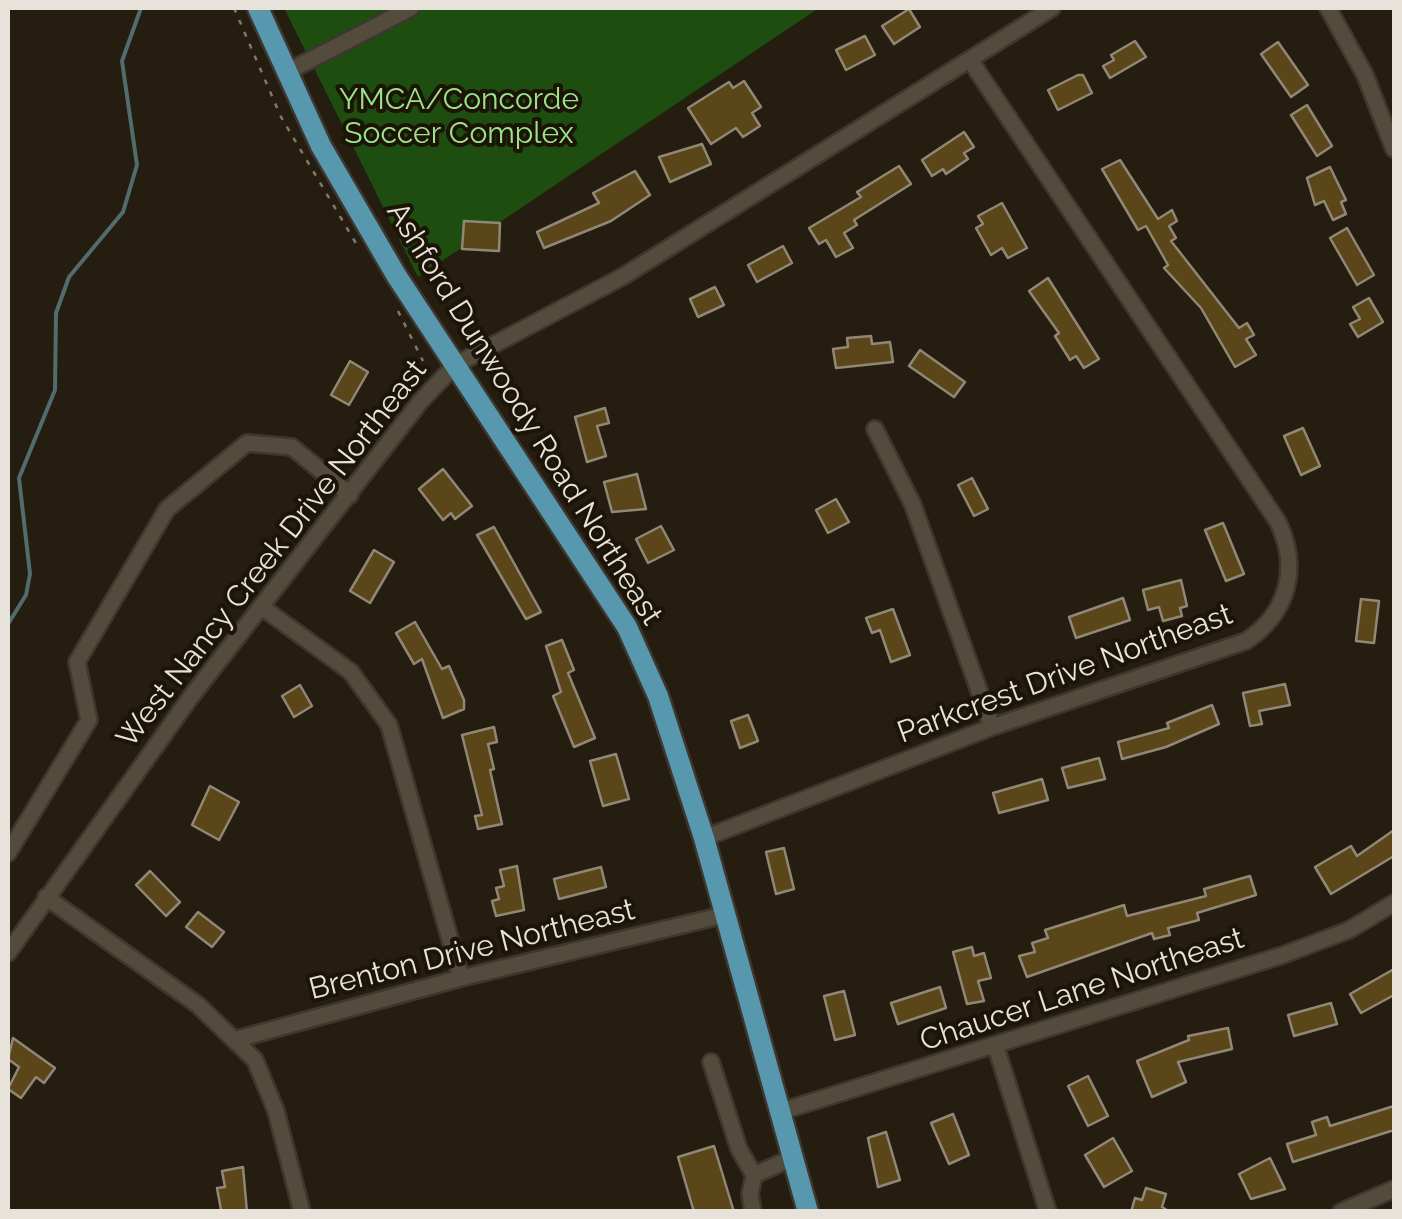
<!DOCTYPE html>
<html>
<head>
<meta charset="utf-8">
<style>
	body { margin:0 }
	#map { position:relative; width:1402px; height:1219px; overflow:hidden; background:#241d10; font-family:Raleway,sans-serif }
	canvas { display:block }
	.frame { position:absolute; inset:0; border:10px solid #e7e3da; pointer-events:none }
</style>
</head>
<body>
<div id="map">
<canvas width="1402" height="1219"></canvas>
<div class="frame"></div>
</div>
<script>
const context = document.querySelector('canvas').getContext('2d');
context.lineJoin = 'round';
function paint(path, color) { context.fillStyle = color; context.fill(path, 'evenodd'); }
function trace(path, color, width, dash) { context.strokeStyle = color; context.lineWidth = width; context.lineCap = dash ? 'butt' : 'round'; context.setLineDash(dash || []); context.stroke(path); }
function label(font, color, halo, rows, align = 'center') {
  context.font = font + ' Raleway,sans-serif'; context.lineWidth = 8; context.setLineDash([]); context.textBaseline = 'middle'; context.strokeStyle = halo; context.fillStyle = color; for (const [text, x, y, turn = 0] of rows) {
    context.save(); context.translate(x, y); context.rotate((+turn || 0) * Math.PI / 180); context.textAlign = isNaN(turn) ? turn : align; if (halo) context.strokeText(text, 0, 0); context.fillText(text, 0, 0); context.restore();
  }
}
const green = new Path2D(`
	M284 8H819L418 277Z`);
const stream = new Path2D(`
	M8 624 26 595 30 574 19 478 55 390 56 313 69 277 123 212 137 165 122 61 141 8`);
const building = new Path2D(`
	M909 9 920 27 894 44 882 26Z
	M865 36 875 55 846 70 836 50Z
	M1135 41 1146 57 1110 78 1103 66 1114 60 1111 55Z
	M1278 42 1308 85 1291 97 1261 54Z
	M1078 75H1083L1092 93 1058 110 1048 90Z
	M744 81 761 107 752 113 760 126 743 137 736 128 711 144 688 108 729 82 733 88Z
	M1307 105 1332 146 1317 156 1291 115Z
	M964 132 974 147 964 153 968 159 946 174 943 169 932 176 922 160Z
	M702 144 711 164 670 182 659 157Z
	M1120 160 1158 219 1172 210 1177 221 1169 226 1176 238 1171 241 1239 328 1247 323 1254 335 1246 339 1256 355 1235 367 1201 308 1164 268 1168 265 1146 226 1138 230 1102 169Z
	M899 166 911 184 854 220 857 225 844 233 853 248 836 257 826 240 819 244 809 228 861 197 857 192Z
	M1330 167 1346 200 1341 202 1346 214 1333 220 1324 201 1315 205 1307 178Z
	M635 171 650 195 611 221 544 248 537 232 599 203 593 193Z
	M1002 203 1027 248 1008 258 1002 248 991 255 976 228 983 224 978 216Z
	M464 221 500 223 499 251 462 249Z
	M1347 228 1374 275 1357 285 1330 238Z
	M783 246 792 263 757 282 748 265Z
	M1048 278 1099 359 1084 368 1076 356 1070 360 1055 336 1059 333 1029 291Z
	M715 287 724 305 698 317 690 299Z
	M1369 298 1383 322 1358 337 1350 324 1360 319 1353 307Z
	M871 336 872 344 890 342 893 362 836 368 833 349 848 347 847 338Z
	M920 350 965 382 954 397 909 366Z
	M350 361 368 372 349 405 331 395Z
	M605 408 609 423 597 426 606 456 587 462 575 417Z
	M1303 428 1320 466 1301 475 1284 436Z
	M443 469 472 506 455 519 451 513 443 520 419 489Z
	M637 474 646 509 612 512 604 482Z
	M972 478 988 509 974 516 958 485Z
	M836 499 849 522 828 533 816 510Z
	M1223 523 1244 574 1226 581 1205 530Z
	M661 526 674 550 648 563 636 539Z
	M494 527 541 612 526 619 477 535Z
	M374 550 394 562 370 603 350 591Z
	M1181 580 1187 606 1180 608 1182 616 1163 621 1159 607 1148 610 1143 590Z
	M1123 598 1130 620 1076 638 1069 617Z
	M1361 599 1379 601 1374 643 1356 641Z
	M893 609 910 655 891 662 880 630 872 633 866 618Z
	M415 622 442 669 449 666 464 700V709L443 718 422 659 414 664 396 633Z
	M562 640 574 670 568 673 595 738 574 747 553 696 561 692 546 646Z
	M1285 684 1290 705 1259 711 1262 724 1250 726 1243 693Z
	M300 685 312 706 294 717 282 696Z
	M1212 705 1219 724 1166 747 1122 759 1118 742 1169 728 1167 723Z
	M748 715 758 741 740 748 731 721Z
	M494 727 497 742 488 744 494 769 490 770 502 824 478 829 475 816 482 815 462 735Z
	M616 754 629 799 603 806 590 761Z
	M1099 758 1105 779 1068 788 1062 768Z
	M1042 779 1048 800 999 813 993 793Z
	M210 786 239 802 219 840 192 825Z
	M1394 830V856L1331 894 1315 867 1351 846 1357 856Z
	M784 848 794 889 776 894 766 852Z
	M517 866 524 910 496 916 492 901 499 899 496 888 504 886 500 870Z
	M601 867 606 887 559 899 554 879Z
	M150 871 180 902 166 916 136 885Z
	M1250 876 1256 895 1197 913 1199 920 1168 928 1170 935 1154 939 1152 933 1027 977 1019 956 1035 952 1032 943 1048 938 1045 930 1124 905 1127 916 1206 896 1204 889Z
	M198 912 224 932 212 947 186 927Z
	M972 947 974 956 984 953 991 978 978 981 984 1001 967 1004 953 952Z
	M1394 969V995L1361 1013 1350 994Z
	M940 987 946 1008 898 1024 891 1003Z
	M844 991 855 1035 835 1040 824 996Z
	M1331 1003 1337 1024 1294 1036 1288 1015Z
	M1228 1028 1232 1049 1178 1062 1186 1082 1152 1097 1137 1061 1189 1040 1188 1036Z
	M13 1038 55 1068 44 1083 36 1077 21 1098 8 1089 19 1067 8 1059Z
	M1088 1076 1108 1116 1088 1126 1068 1086Z
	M1394 1106V1130L1293 1162 1287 1144 1316 1135 1312 1122 1327 1117 1330 1126Z
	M953 1114 969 1155 949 1164 931 1123Z
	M886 1132 900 1180 878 1187 868 1138Z
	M1113 1138 1132 1171 1104 1187 1085 1155Z
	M714 1146 734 1212H694L678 1157Z
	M1270 1158 1285 1189 1251 1199 1239 1174Z
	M243 1167 247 1212 221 1210 217 1188 225 1187 222 1171Z
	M1146 1188 1166 1194 1162 1207 1170 1212H1131L1135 1198 1142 1200Z`);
const path = new Path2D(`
	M234 8 281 117 357 245
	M398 311 423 361`);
const minor = new Path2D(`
	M1328 8 1365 75 1394 149
	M287 72 411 8
	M875 429 913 505 992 727
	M263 608 351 672 389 725 461 978
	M704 838 992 727 1246 641C1288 613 1300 568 1278 522L970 60
	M8 853 89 720 77 662 167 509 247 443 292 447 350 495
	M46 897 198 1005 255 1060 276 1111 302 1212
	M8 953 190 698 420 402 455 365 622 277 1052 8
	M234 1040 461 978 724 915
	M996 1047 1048 1212
	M711 1062 739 1149 754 1175
	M779 1112 1283 955 1349 930 1394 903
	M753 1212 750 1194 754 1175 792 1158
	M1341 1212 1394 1189`);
const major = new Path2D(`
	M258 8 321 146 396 275 627 627 658 696 704 838 808 1212`);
const parkNames = [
	["YMCA/Concorde",459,100],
	["Soccer Complex",459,134]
];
const streetNames = [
	["Ashford Dunwoody Road Northeast",524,414,58],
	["West Nancy Creek Drive Northeast",272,554,-52],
	["Parkcrest Drive Northeast",1065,674,-20],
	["Brenton Drive Northeast",472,950,-14],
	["Chaucer Lane Northeast",1082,990,-18]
];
paint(green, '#1e4d10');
trace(stream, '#526c6d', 4);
paint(building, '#5b461a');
trace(building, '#908777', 2.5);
trace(minor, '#3d3730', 20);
trace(major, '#3d3730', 25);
trace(path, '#7f796e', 2.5, [5, 8]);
trace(minor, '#534b3c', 15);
trace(major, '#5898af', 20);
label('30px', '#9be389', '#1b1407', parkNames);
label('30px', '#e7e3da', '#1b1407', streetNames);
</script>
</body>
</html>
